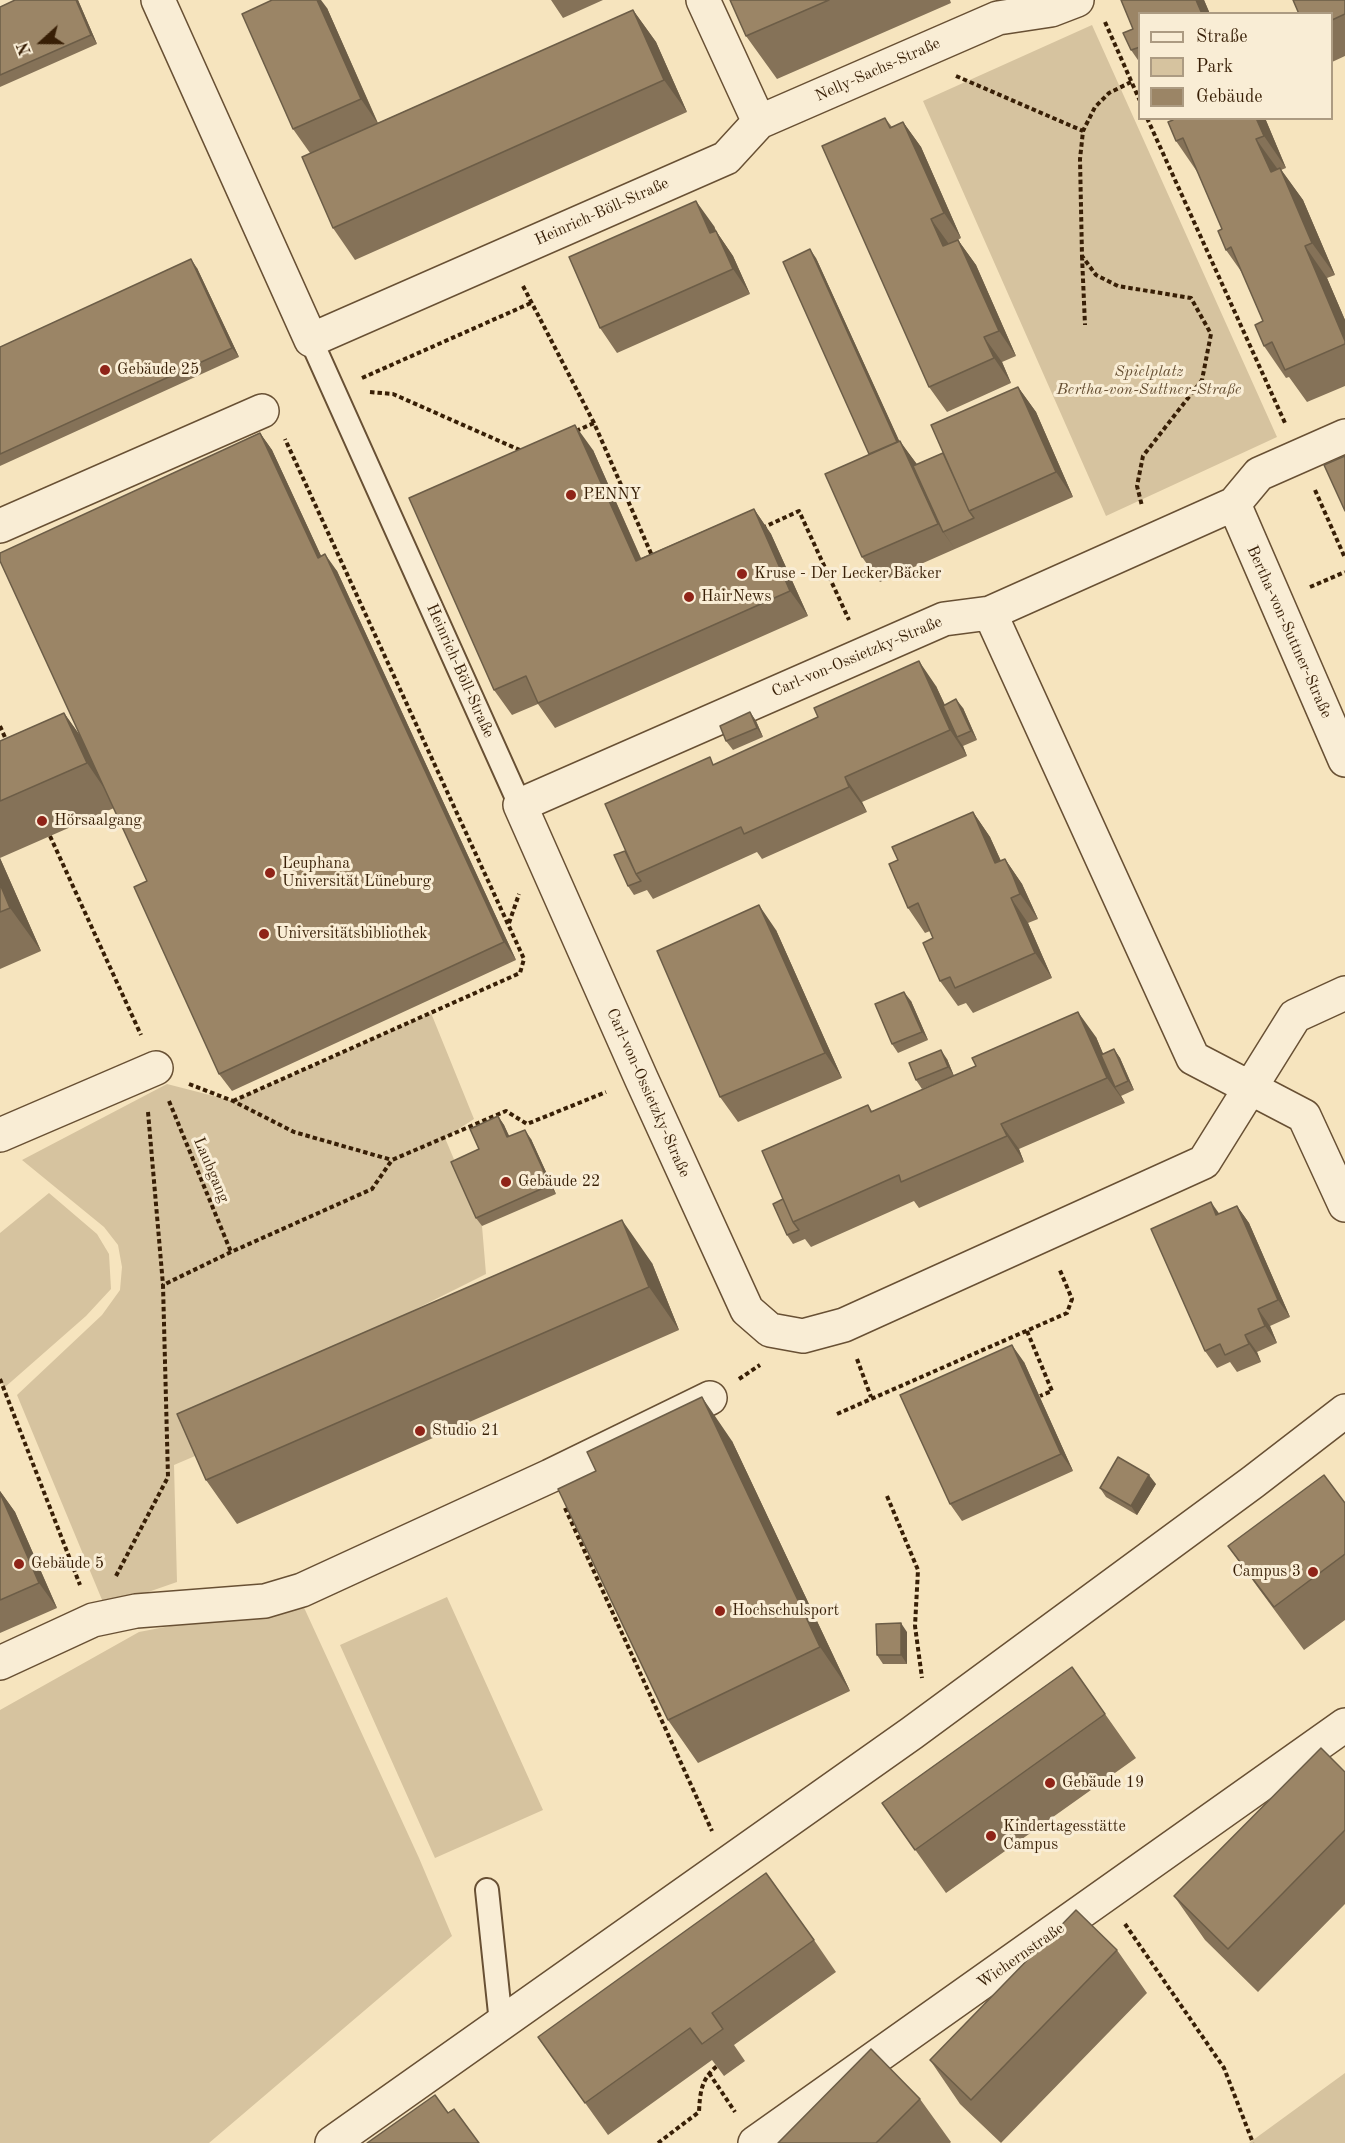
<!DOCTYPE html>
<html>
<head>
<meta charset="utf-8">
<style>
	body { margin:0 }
	#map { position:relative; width:1345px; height:2143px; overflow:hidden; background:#f6e4be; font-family:"Old Standard TT",serif }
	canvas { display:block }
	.legend { position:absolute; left:1138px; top:12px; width:195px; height:108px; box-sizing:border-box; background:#f9edd5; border:2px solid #ac9b82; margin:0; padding:8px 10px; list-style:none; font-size:18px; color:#381f06 }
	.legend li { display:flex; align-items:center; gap:12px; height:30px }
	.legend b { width:30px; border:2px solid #ac9b82 }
	.north { position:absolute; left:12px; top:12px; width:60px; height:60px; -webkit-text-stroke:4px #f9edd5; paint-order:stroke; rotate:249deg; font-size:16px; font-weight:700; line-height:24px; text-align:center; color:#381f06 }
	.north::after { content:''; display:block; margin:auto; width:21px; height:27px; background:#381f06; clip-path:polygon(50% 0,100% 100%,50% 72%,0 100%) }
</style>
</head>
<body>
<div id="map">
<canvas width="1345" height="2143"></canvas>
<ul class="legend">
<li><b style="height:8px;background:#f9edd5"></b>Straße</li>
<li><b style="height:16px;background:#d6c39f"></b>Park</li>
<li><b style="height:16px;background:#9b8566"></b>Gebäude</li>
</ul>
<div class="north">N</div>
</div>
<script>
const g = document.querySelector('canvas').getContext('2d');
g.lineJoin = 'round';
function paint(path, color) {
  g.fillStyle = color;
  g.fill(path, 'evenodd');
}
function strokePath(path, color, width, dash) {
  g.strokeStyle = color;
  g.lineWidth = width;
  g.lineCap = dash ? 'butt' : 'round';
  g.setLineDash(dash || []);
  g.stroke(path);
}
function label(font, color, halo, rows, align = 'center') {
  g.font = font + ' "Old Standard TT",serif';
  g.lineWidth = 6;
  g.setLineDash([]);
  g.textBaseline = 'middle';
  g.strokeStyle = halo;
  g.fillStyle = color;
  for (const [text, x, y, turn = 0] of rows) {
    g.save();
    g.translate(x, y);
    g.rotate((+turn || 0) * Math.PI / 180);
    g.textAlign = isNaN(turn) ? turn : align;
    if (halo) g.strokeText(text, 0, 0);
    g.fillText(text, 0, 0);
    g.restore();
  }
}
paint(new Path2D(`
	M1092,25L1277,437L1106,516L923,101Z
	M431,1013L474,1119L445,1138L482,1226L486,1274L378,1328L394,1371L174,1465L177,1582L105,1607L17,1395L102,1315L120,1290L122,1267L118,1245L104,1227L22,1160L167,1084L233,1101Z
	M49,1193L97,1234L109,1254L111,1289L86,1316L4,1388L0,1379V1233Z
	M447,1597L543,1810L435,1858L340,1645Z
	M301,1601L419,1858L452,1936L209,2143H0V1710L139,1632Z
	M1345,2073V2143H1249Z`), '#d6c39f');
const lane = new Path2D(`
	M311,340L520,805
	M487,1890L501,2023`);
const street = new Path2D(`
	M158,0L311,340L726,158L759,122L998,18L1051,10L1077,0
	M703,0L759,122
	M1345,436L1259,474L1234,504L990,613L944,619L520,805L641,1078L747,1310L770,1330L803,1336L844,1325L1204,1162L1295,1016L1345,993
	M1234,504L1345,760
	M0,526L262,411
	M990,613L1193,1058L1304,1116L1345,1205
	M0,1135L156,1068
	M0,1663L93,1620L136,1611L265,1601L302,1590L550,1476L710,1398
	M332,2143L912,1733L1253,1482L1345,1411
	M755,2143L1345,1725`);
strokePath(lane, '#685034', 26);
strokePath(street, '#685034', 36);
strokePath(new Path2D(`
	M1105,22L1140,101
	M956,76L1083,131
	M1131,82L1109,93L1095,107L1083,131L1080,159L1082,256L1096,275L1118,286L1191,298L1211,334L1202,380L1143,456L1137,486L1142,506
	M1147,118L1285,423
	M1082,256L1085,325
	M523,286L594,423L653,558
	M362,378L531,303
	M370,392L393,394L522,451
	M576,431L594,423
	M1315,490L1345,558
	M762,528L799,511L849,620
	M1310,587L1345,572
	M0,726L7,742
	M50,836L141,1035
	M509,923L519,894
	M189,1084L233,1101L294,1132L392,1160
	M169,1101L231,1252
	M233,1101L520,973L524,959L285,439
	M148,1112L163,1285
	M1027,1331L1052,1391L1040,1396
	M857,1359L871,1397
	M0,1379L80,1585
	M739,1379L760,1365
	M837,1414L1067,1313L1072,1299L1059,1268
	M887,1496L918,1570L915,1626L922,1678
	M565,1508L712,1831
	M116,1576L168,1477L163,1285L231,1252L372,1189L392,1160L506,1111L527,1124L606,1092
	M1125,1924L1224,2068L1253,2143
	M709,2073L735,2112
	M658,2143L699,2112C700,2093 701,2079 717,2066`), '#381f06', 4, [4.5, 3]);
strokePath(lane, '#f9edd5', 22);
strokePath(street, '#f9edd5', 33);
paint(new Path2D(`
	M15,0H78L97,44L0,87V7Z
	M551,0H603L563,18Z
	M730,0H950L951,3L777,79L746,36Z
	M1121,0H1196L1199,7L1196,0H1204L1210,14H1140V63L1131,50L1123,33L1133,29Z
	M1345,0V56L1332,62V14Z
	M327,8L378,123L633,10L656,42L687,112L355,260L333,228L310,153L293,129Z
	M885,118L892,127L903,122L921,147L961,238L958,240L976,265L1016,356L1002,362L1011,383L947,412L929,387Z
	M1172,118H1265L1286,168L1281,170L1303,200L1335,275L1327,278L1345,320V386L1307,402L1289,377L1286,378L1264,346L1263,321L1243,274L1226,250L1222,229L1198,173L1176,141Z
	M714,226L716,231L733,256L750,294L617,353L600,328Z
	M816,258L899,441L917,464L943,453L1018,387L1036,412L1073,497L880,582L862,557L869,454Z
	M197,268L239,357L0,466V347Z
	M260,433L272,450L321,556L337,571L516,960L232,1091L219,1074L147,881L114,808L0,858V741L64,713L82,738Z
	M593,450L641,558L754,509L771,534L808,616L555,728L538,704L512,715L494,690Z
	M936,686L945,705L963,708L977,740L963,746L967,756L862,802L867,812L762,859L757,852L653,899L647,890L634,895L628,886L625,851L715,764Z
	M750,712L756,721L763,737L733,750L726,741Z
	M973,812L990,837L1001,861L1005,859L1022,884L1038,919L1028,923L1052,978L973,1013L966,1003L958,1006L940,981L933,938L930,931L925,933L908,908L898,860Z
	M0,858L41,951L0,969Z
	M776,930L842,1078L738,1122L720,1097Z
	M911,1001L928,1040L898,1053L892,1044Z
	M1096,1037L1103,1054L1114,1049L1120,1058L1134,1090L1121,1096L1125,1103L1019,1149L1024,1162L919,1208L914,1201L811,1247L805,1239L793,1244L787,1235L783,1199L868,1105L872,1111Z
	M947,1059L954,1076L922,1089L916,1080Z
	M498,1116L504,1125L509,1137L531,1139L556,1194L482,1226L476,1218L479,1149Z
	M1237,1206L1249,1223L1290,1317L1270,1326L1277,1343L1257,1352L1261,1362L1237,1372L1230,1362L1217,1368L1205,1351L1219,1214Z
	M652,1263L679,1330L237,1524L206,1480Z
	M1024,1362L1073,1471L962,1521L950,1504Z
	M732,1441L850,1691L698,1763L668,1720Z
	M1156,1484L1137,1515L1106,1497L1100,1488Z
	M0,1491L15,1512L57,1608L0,1633Z
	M1345,1503V1620L1304,1650L1259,1589L1228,1546Z
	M907,1632V1664H883L877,1655Z
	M1072,1667L1136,1758L946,1893L882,1803Z
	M1345,1772V1904L1258,1992L1205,1940L1174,1896Z
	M814,1940L836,1972L734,2045L745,2061L724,2076L712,2060L608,2135L538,2037Z
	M1117,1950L1147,1993L1001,2143L960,2104L930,2060Z
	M920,2099L951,2142L950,2143H778Z`), '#857258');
paint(new Path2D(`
	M76,0H78L97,44L91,35Z
	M317,0H321L327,8L378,124L361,99Z
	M1196,0H1204L1210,14H1202Z
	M633,10L656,42L687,112L664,80Z
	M1256,118H1265L1286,168L1264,136Z
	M903,122L921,147L961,238L944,213Z
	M1256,139L1279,171L1271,172Z
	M1280,168L1303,200L1335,275L1312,243Z
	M696,201L714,226L727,258L710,233Z
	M931,219L949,244L943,246Z
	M716,231L733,256L750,294L733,269Z
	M958,240L976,265L1016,356L999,331Z
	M1305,246L1327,278L1345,320V341Z
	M810,249L816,258L908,460L901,452Z
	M191,259L197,268L239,357L232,348Z
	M984,337L1002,362L1011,383L994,358Z
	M1018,387L1036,412L1073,497L1056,472Z
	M575,425L593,450L653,586L636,561Z
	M260,433L272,450L330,575L318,558Z
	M900,441L918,466L943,532L955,549L938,524Z
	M754,509L771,534L808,616L790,591Z
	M325,554L337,571L516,960L504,942Z
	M919,661L936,686L959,736L957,737L963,746L967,756L950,730Z
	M956,699L963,708L977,740L971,731Z
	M750,712L756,721L763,737L757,728Z
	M64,713L95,757L117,807L87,763Z
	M845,777L862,802L867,812L849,787Z
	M973,812L990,837L1013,888L995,863Z
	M0,858L41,951L10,908L0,884Z
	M1005,859L1022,884L1038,919L1020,894Z
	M1011,898L1028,923L1052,978L1035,953Z
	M759,905L776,930L842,1078L825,1053Z
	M904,992L911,1001L928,1040L922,1032Z
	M1078,1012L1096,1037L1117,1086L1115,1087L1121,1096L1125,1103L1107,1078Z
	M1114,1049L1120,1058L1134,1090L1128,1081Z
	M941,1050L947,1059L954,1076L948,1067Z
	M498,1116L504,1125L514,1146L507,1137Z
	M1001,1124L1019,1149L1024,1162L1007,1136Z
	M525,1130L531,1139L556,1194L550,1185Z
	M1211,1202L1223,1219L1216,1215Z
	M1237,1206L1249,1223L1290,1317L1278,1300Z
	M622,1220L652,1263L679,1330L649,1287Z
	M1258,1309L1270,1326L1277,1343L1265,1326Z
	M1245,1335L1257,1352L1261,1362L1249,1344Z
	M1012,1345L1024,1362L1073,1471L1061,1454Z
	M702,1397L732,1441L850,1691L820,1647Z
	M1149,1475L1156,1484L1137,1515L1131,1506Z
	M0,1491L15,1512L57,1608L39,1583L0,1493Z
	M901,1623L907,1632V1664L901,1655Z`), '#6c5d47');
const building = new Path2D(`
	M15,0H76L91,35L0,75V7Z
	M272,0H317L361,99L293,129L242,14Z
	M730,0H829L746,36Z
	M1121,0H1196L1202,14H1140V47L1131,50L1123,33L1133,29Z
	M1293,0H1345V14L1332,20V14H1299Z
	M633,10L664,80L333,228L302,157Z
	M885,118L890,128L903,122L944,213L931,219L943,246L958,240L999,331L984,337L994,358L929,387L822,146Z
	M1172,118H1256L1264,136L1256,139L1271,172L1280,168L1312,243L1305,246L1345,341V344L1285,370L1272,342L1264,346L1255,325L1263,321L1231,247L1226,250L1218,231L1222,229L1183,138L1176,141L1168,122L1173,120Z
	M696,201L710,233L716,231L733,269L600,328L569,257Z
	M810,249L897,442L869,454L783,262Z
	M191,259L232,348L0,454V347Z
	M1018,387L1056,472L969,511L931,425Z
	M575,425L636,561L754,509L790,591L538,703L526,676L494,690L409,498Z
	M260,433L318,558L325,554L504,942L219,1074L134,887L147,881L0,561V553Z
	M900,441L938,524L862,557L825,474Z
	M943,453L969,511L974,518L943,532L913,466Z
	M1345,456V511L1324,465Z
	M919,661L950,730L845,777L849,787L744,834L741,827L636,874L605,804L710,757L713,765L818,717L814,708Z
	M956,699L971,731L957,737L943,706Z
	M750,712L757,728L726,741L720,726Z
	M64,713L87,763L0,801V741Z
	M973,812L995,863L1005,859L1013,876L1020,894L1011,898L1035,953L955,988L950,977L940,981L923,943L933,938L918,903L908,908L889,864L898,860L892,847Z
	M625,851L636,874L641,881L628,886L614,855Z
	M0,884L10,908L0,912Z
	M759,905L825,1053L720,1097L657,951Z
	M904,992L922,1032L892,1044L875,1004Z
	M1078,1012L1107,1078L1001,1124L1007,1136L901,1182L899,1175L793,1222L762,1151L868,1105L871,1112L976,1066L972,1058Z
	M1114,1049L1128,1081L1115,1087L1101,1055Z
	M941,1050L948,1067L916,1080L909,1063Z
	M498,1116L507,1137L525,1130L550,1185L476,1218L451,1162L479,1149L470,1129Z
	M783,1199L793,1222L799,1230L787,1235L773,1204Z
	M1211,1202L1216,1215L1237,1206L1278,1300L1258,1309L1265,1326L1245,1335L1249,1344L1225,1355L1220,1344L1205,1351L1151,1229Z
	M622,1220L649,1287L206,1480L177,1414Z
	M1012,1345L1061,1454L950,1504L900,1395Z
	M702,1397L820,1647L668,1720L558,1489L596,1471L587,1452Z
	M1118,1457L1149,1475L1131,1506L1100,1488Z
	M1324,1475L1345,1503V1554L1274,1607L1228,1546Z
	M0,1493L39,1583L0,1600Z
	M901,1623V1655H877L876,1624Z
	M1072,1667L1105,1714L915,1850L882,1803Z
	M1321,1748L1345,1772V1830L1228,1949L1174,1896Z
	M766,1873L814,1940L712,2013L723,2029L702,2044L690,2028L585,2103L538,2037Z
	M1076,1910L1117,1950L971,2100L930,2060Z
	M871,2049L920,2099L876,2143H778Z
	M435,2095L448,2113L454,2109L479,2143H367Z`);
paint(building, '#9b8566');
strokePath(building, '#6c5d47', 1.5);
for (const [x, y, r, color] of [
	[105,370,6,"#8f2418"],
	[571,495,6,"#8f2418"],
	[742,574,6,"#8f2418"],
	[689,597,6,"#8f2418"],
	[42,821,6,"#8f2418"],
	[270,873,6,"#8f2418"],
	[264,934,6,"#8f2418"],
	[506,1182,6,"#8f2418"],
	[420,1431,6,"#8f2418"],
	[19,1564,6,"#8f2418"],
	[1313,1572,6,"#8f2418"],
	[720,1611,6,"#8f2418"],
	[1050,1783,6,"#8f2418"],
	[991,1836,6,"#8f2418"]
]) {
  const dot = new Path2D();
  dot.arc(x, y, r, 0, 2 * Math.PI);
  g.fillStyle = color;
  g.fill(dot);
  strokePath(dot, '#f9edd5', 2);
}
label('16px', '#381f06', '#f9edd5', [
	["Nelly-Sachs-Straße",878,70,-24],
	["Heinrich-Böll-Straße",602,212,-24],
	["Bertha-von-Suttner-Straße",1289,632,66],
	["Carl-von-Ossietzky-Straße",857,657,-23],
	["Heinrich-Böll-Straße",460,671,66],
	["Carl-von-Ossietzky-Straße",648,1093,66],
	["Laubgang",211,1170,67],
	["Wichernstraße",1021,1956,-35]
]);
label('16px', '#381f06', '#f9edd5', [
	["Gebäude 25",117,370],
	["PENNY",583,495],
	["Kruse - Der Lecker Bäcker",754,574],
	["HairNews",701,597],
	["Hörsaalgang",54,821],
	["Leuphana",282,864],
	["Universität Lüneburg",282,882],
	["Universitätsbibliothek",276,934],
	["Gebäude 22",518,1182],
	["Studio 21",432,1431],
	["Gebäude 5",31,1564],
	["Campus 3",1301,1572,"right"],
	["Hochschulsport",732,1611],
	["Gebäude 19",1062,1783],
	["Kindertagesstätte",1003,1827],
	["Campus",1003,1845]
], 'left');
label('italic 16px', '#675034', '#f9edd5', [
	["Spielplatz",1149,372],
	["Bertha-von-Suttner-Straße",1149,390]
]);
</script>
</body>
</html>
